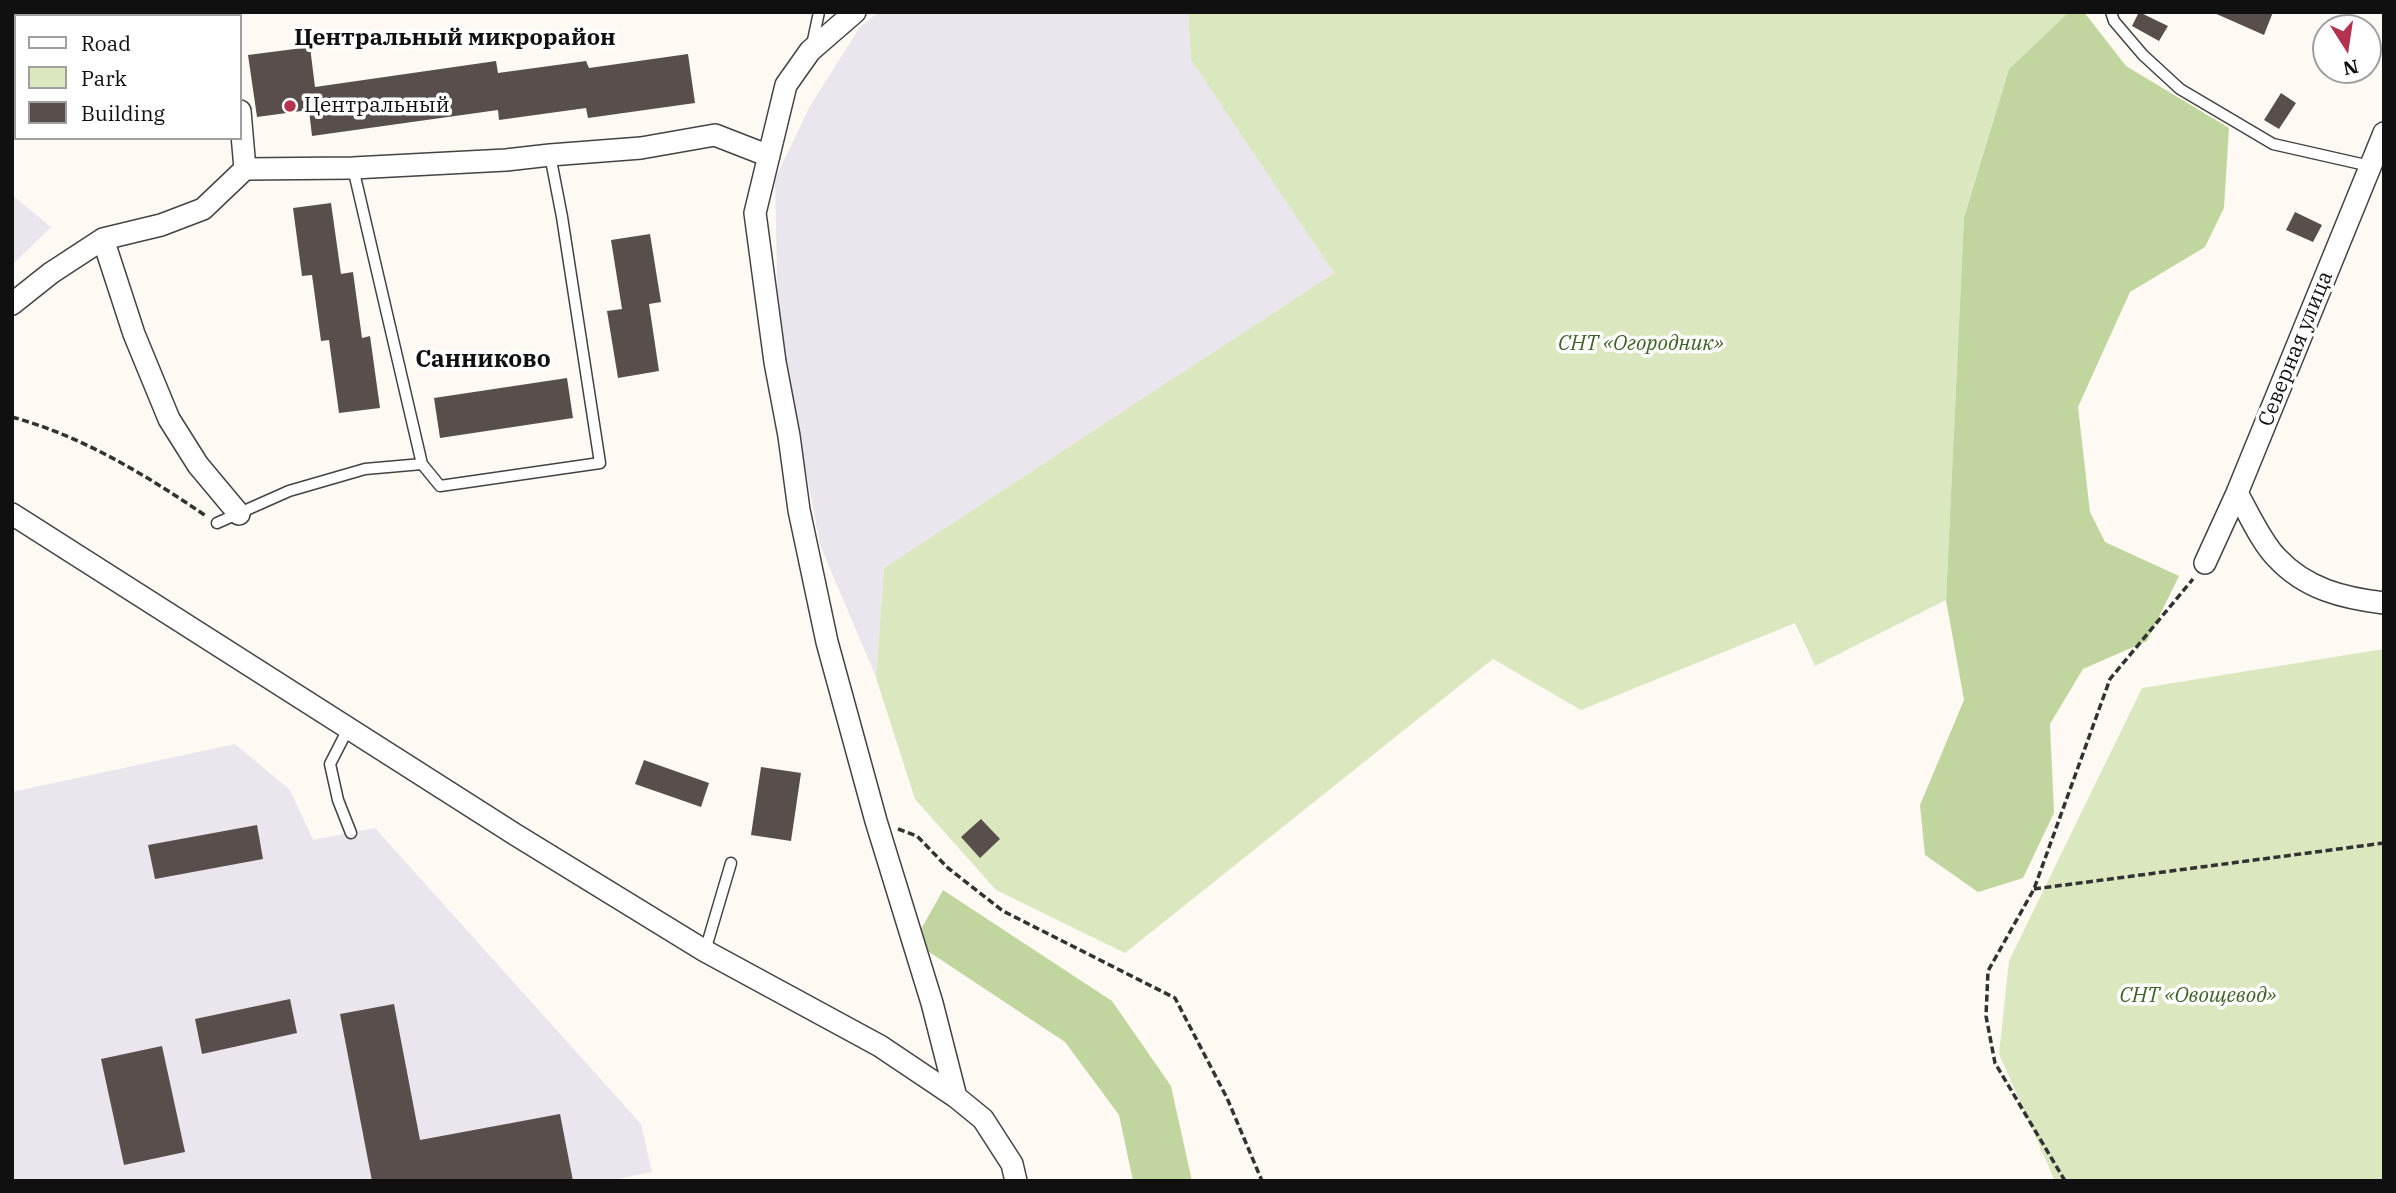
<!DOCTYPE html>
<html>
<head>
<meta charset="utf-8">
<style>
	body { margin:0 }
	#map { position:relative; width:2396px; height:1193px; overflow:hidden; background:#fefaf3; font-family:"IBM Plex Serif",serif }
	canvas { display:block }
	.frame { position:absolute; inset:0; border:14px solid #101010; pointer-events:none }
	.legend { position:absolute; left:14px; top:14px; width:228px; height:126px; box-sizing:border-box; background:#fff; border:2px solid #9f9f9f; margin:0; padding:9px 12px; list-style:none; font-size:21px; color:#101010 }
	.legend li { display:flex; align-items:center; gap:14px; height:35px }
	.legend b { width:35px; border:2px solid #9f9f9f }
	.north { position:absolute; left:2312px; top:14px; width:70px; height:70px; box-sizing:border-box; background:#fff; border:2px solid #9f9f9f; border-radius:50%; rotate:168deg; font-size:19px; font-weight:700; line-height:28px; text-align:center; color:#101010 }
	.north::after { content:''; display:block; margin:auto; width:24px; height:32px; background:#b5324e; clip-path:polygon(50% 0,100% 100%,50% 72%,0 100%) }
</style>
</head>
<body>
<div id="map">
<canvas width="2396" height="1193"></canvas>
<div class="frame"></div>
<ul class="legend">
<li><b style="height:9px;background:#fff"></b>Road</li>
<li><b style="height:19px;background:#dae7bf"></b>Park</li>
<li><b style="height:19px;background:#584f4d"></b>Building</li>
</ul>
<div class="north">N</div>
</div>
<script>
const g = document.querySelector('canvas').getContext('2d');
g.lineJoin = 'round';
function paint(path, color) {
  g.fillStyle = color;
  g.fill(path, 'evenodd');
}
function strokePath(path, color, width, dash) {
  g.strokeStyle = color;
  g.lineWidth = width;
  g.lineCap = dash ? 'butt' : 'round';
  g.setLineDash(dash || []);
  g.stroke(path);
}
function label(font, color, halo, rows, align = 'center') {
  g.font = font + ' "IBM Plex Serif",serif';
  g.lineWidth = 7;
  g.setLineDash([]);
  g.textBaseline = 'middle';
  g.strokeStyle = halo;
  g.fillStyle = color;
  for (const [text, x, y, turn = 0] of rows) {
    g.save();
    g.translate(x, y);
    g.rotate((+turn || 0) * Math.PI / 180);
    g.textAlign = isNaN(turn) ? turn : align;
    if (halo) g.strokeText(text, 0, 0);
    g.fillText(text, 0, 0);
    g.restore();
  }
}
paint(new Path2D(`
	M879,12H1188L1191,60L1334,273L884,568L876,677L820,545L778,322L775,179L810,106L860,27Z
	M12,195L51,227L12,265Z
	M235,744L290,790L313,840L375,828L641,1124L652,1172L608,1181H12V792Z`), '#ebe5ed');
paint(new Path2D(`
	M12,12H209L208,16H16V24L12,22Z
	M1188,12H2069L2009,69L1964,216L1946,600L1815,666L1795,623L1581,710L1493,659L1125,953L996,890L915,799L876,678L884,568L1334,273L1191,60Z
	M2384,649V1181H2055L1999,1054L2009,961L2142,688Z`), '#dae7bf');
paint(new Path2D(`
	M2069,12H2084L2126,66L2229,128L2224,208L2205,247L2130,292L2078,407L2090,512L2105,542L2179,576L2147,641L2083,669L2050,724L2054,813L2023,878L1978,892L1925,855L1920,805L1964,700L1946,600L1964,217L2009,69Z
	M943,890L1112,1001L1171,1086L1192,1181H1133L1119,1115L1065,1042L914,942Z`), '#c1d69f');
paint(new Path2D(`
	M2139,12L2168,26L2159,41L2132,26Z
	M2212,12H2273L2264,35Z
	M310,47L315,87L496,61L498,73L586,61L589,68L688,54L695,103L588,118L586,108L499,120L498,110L312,136L309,110L257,117L248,55Z
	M2281,93L2296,103L2279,129L2264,120Z
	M331,203L341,274L353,272L362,338L370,336L380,408L339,413L329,340L321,341L312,275L302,276L293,208Z
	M2295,212L2322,225L2313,242L2286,230Z
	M650,234L661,302L649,304L659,371L618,378L607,311L622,309L611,240Z
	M567,378L573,418L440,438L434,398Z
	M644,760L709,783L701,807L635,784Z
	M761,767L801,773L791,841L751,835Z
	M981,819L1000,839L980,858L961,837Z
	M257,825L263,859L155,879L148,845Z
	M290,999L297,1033L202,1054L195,1019Z
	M394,1004L420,1140L560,1114L573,1181H372L340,1014Z
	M162,1046L185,1152L124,1165L101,1059Z`), '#584f4d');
const lane = new Path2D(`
	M2111,12L2114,21L2143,55L2180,89L2273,144L2370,166
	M812,45L819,12
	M353,168L422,464L440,486L600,463L562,217L550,155
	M217,523L289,491L365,469L422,464
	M349,727L330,764L338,800L351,833
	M705,951L731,863`);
const street = new Path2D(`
	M228,12L229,16
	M855,12L810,51L786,85L755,213L775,362L789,436L799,510L827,642L876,821L932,1003L956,1097
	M240,111L245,169
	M103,239L134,334L169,419L198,465L239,514
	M12,304L51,273L103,239L161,225L203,209L245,169L353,168L506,160L550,155L641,148L715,135L769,156
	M2237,493C2248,512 2261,542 2277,558C2306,589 2343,598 2384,603
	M12,514L516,835L705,951L880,1046L956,1097L983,1119L1012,1164L1016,1181
	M2205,563L2237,493L2384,133`);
strokePath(lane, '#434343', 13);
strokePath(street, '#434343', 24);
strokePath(new Path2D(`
	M12,417C82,436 146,475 206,516
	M898,829L917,836L948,868L1003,911L1175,998L1227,1098L1262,1181
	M2034,889L2384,843
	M2065,1181L1995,1063L1986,1016L1988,971L2034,889L2110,679L2193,579`), '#323232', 3.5, [7, 3.5]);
strokePath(lane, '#fff', 10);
strokePath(street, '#fff', 21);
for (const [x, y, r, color] of [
	[290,106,7,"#b5324e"]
]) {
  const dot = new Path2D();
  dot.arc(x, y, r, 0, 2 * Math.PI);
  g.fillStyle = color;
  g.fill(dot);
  strokePath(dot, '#fff', 2.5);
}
label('21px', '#101010', '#fff', [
	["Центральный",304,106]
], 'left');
label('italic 21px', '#3c6325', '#fff', [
	["СНТ «Огородник»",1641,344],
	["СНТ «Овощевод»",2198,996]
]);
label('21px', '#101010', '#fff', [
	["Северная улица",2296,349,-68]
]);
label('bold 23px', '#101010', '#fff', [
	["Центральный микрорайон",455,38]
]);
label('bold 24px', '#101010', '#fff', [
	["Санниково",483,360]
]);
</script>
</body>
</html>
